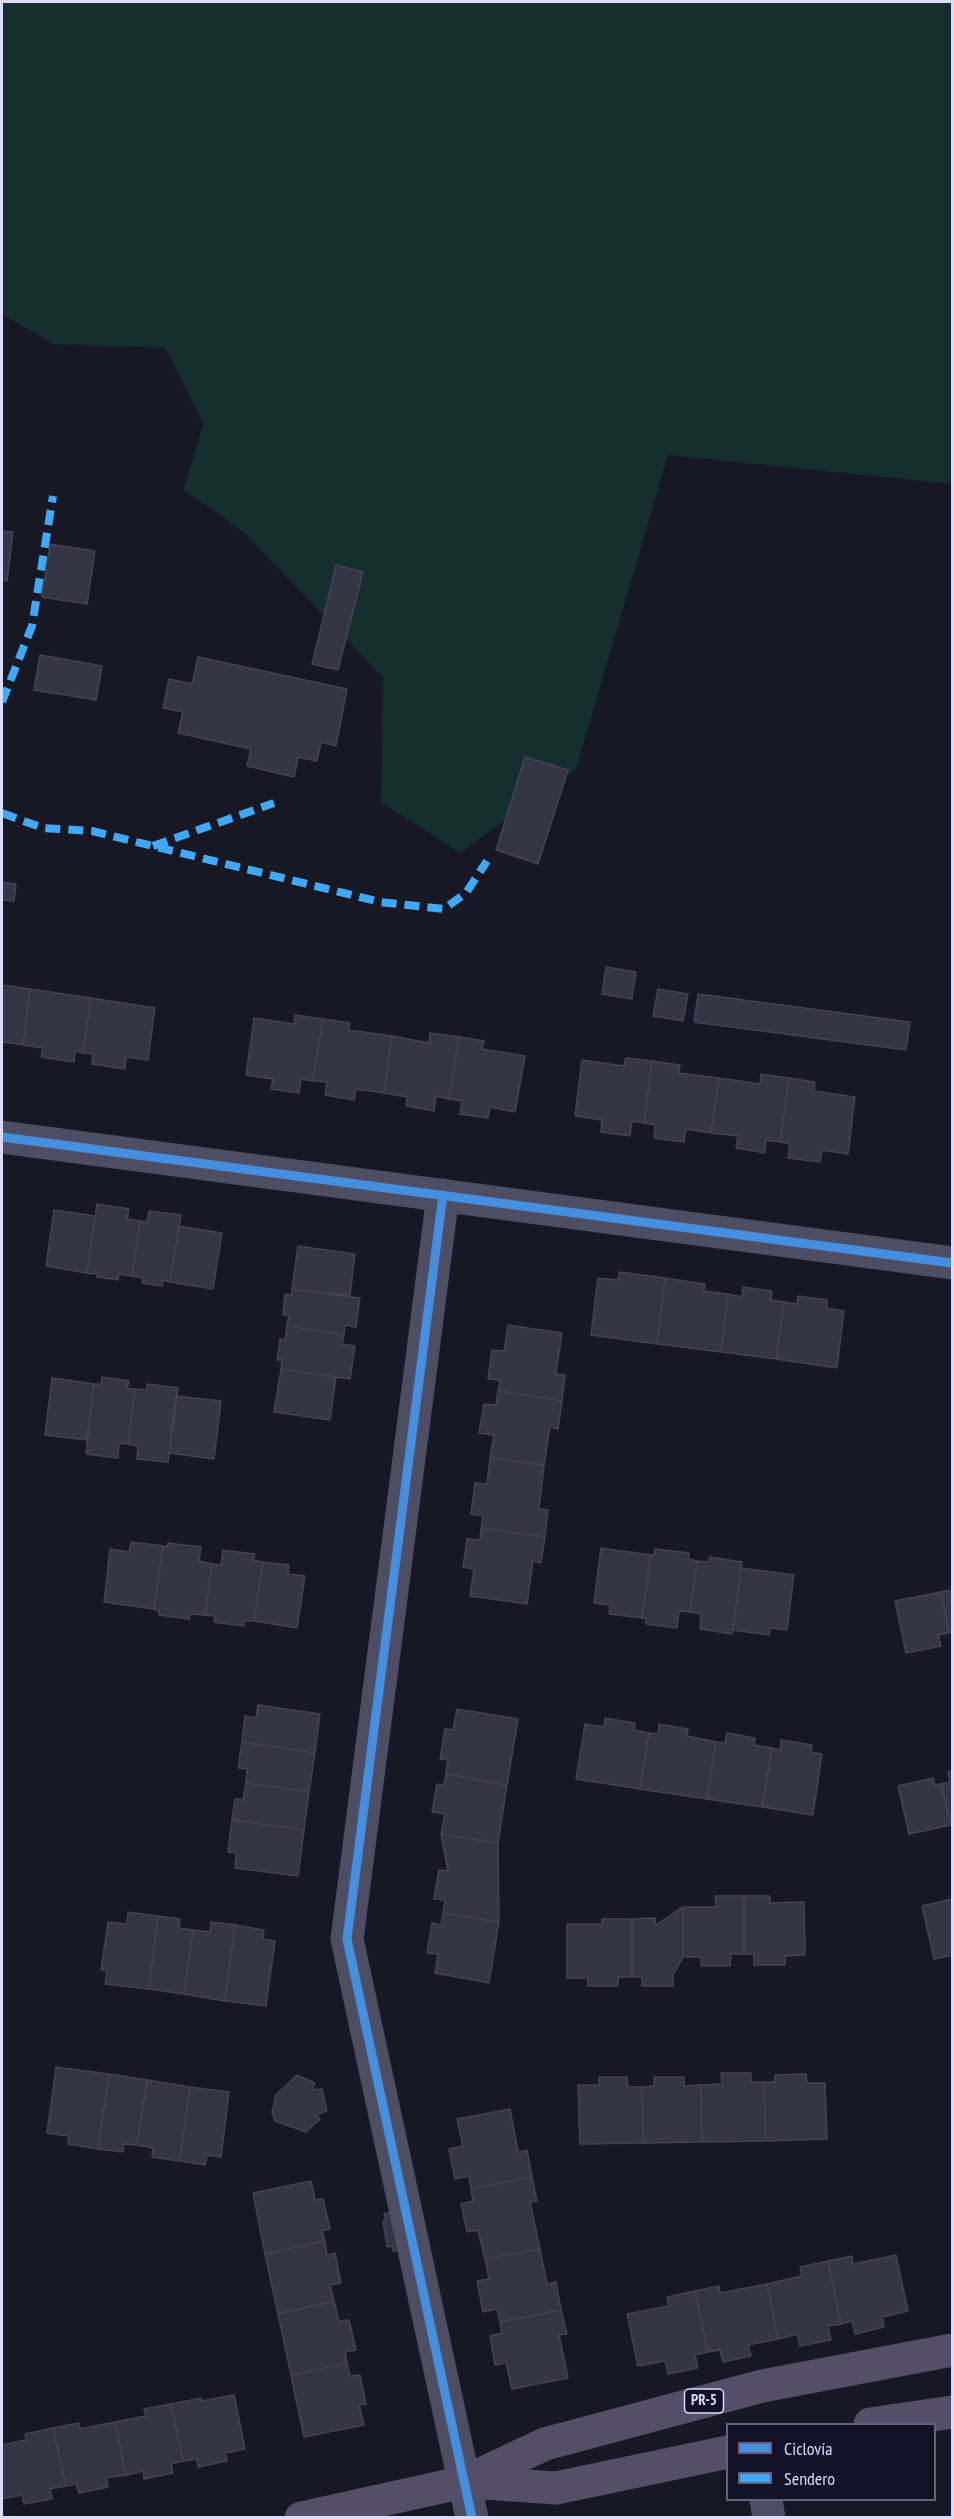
<!DOCTYPE html>
<html>
<head>
<meta charset="utf-8">
<style>
	body { margin:0 }
	#map { position:relative; width:954px; height:2519px; overflow:hidden; background:#181724; font-family:"PT Sans Narrow",sans-serif }
	canvas { display:block }
	.frame { position:absolute; inset:0; border:3px solid #dcdbfe; pointer-events:none }
	.legend { position:absolute; left:726px; top:2423px; width:210px; height:78px; box-sizing:border-box; background:#141229; border:2px solid #64627e; margin:0; padding:8px 10px; list-style:none; font-size:18px; color:#dcdbfe }
	.legend li { display:flex; align-items:center; gap:12px; height:30px }
	.legend b { width:30px; border:2px solid #64627e }
</style>
</head>
<body>
<div id="map">
<canvas width="954" height="2519"></canvas>
<div class="frame"></div>
<ul class="legend">
<li><b style="height:8px;background:#468fdf"></b>Ciclovía</li>
<li><b style="height:8px;background:#3fa9f5"></b>Sendero</li>
</ul>
</div>
<script>
const g = document.querySelector('canvas').getContext('2d');
g.lineJoin = 'round';
function paint(path, color) {
  g.fillStyle = color;
  g.fill(path, 'evenodd');
}
function strokePath(path, color, width, dash) {
  g.strokeStyle = color;
  g.lineWidth = width;
  g.lineCap = dash ? 'butt' : 'round';
  g.setLineDash(dash || []);
  g.stroke(path);
}
function label(font, color, halo, rows, align = 'center') {
  g.font = font + ' "PT Sans Narrow",sans-serif';
  g.lineWidth = 5;
  g.setLineDash([]);
  g.textBaseline = 'middle';
  g.strokeStyle = halo;
  g.fillStyle = color;
  for (const [text, x, y, turn = 0] of rows) {
    g.save();
    g.translate(x, y);
    g.rotate((+turn || 0) * Math.PI / 180);
    g.textAlign = isNaN(turn) ? turn : align;
    if (halo) g.strokeText(text, 0, 0);
    g.fillText(text, 0, 0);
    g.restore();
  }
}
paint(new Path2D(`
	M2,2H952V484L668,455L576,769L460,853L381,802L383,678L244,532L184,490L203,424L165,348L53,344L2,314Z`), '#152f2e');
const building = new Path2D(`
	M2,531L13,532L7,581L2,580Z
	M50,544L95,551L87,604L42,597Z
	M336,565L363,572L338,670L312,664Z
	M40,655L102,666L96,700L34,690Z
	M198,657L347,689L336,746L321,742L317,761L298,757L294,777L247,766L251,749L178,733L183,712L163,708L169,679L192,684Z
	M525,757L568,770L538,864L496,850Z
	M2,882L16,884L14,901L2,900Z
	M606,967L636,972L632,999L602,994Z
	M2,985L30,989L23,1045L3,1042L2,1049Z
	M30,989L91,998L83,1053L75,1051L74,1062L41,1057L43,1048L23,1045Z
	M658,989L688,994L683,1021L653,1016Z
	M698,994L910,1022L906,1050L694,1022Z
	M91,998L155,1008L148,1060L126,1057L125,1069L92,1064L93,1054L83,1053Z
	M295,1015L323,1019L313,1081L301,1079L299,1093L271,1089L273,1079L246,1075L254,1018L294,1024Z
	M323,1019L350,1023L348,1030L392,1036L384,1093L356,1089L354,1100L325,1095L327,1082L313,1081Z
	M430,1033L459,1037L449,1099L436,1096L434,1111L406,1106L407,1097L384,1093L392,1036L429,1043Z
	M459,1037L484,1041L482,1049L525,1056L515,1112L490,1107L488,1118L460,1114L462,1101L449,1099Z
	M626,1058L652,1061L644,1123L632,1121L630,1136L601,1132L602,1120L575,1116L582,1060L624,1066Z
	M652,1061L680,1065L679,1073L719,1078L711,1133L686,1129L684,1142L654,1138L655,1125L644,1123Z
	M761,1074L789,1078L780,1142L766,1140L765,1153L736,1148L738,1136L711,1133L719,1078L760,1084Z
	M789,1078L815,1082L814,1091L855,1097L848,1154L822,1150L820,1162L788,1158L790,1144L780,1142Z
	M97,1204L129,1209L127,1219L140,1221L132,1276L119,1274L118,1280L97,1277V1274L87,1273Z
	M54,1210L95,1216L87,1273L46,1266Z
	M149,1211L181,1215L170,1282L163,1280L162,1286L142,1283L143,1278L132,1276L140,1221L147,1222Z
	M179,1226L222,1233L213,1289L170,1282Z
	M298,1246L355,1254L350,1296L292,1289Z
	M619,1272L665,1278L657,1344L591,1335L598,1278L618,1280Z
	M665,1278L705,1284L704,1291L728,1294L721,1352L657,1344Z
	M743,1287L772,1291L771,1300L784,1302L776,1359L721,1352L728,1294L742,1297Z
	M292,1289L360,1298L356,1327L345,1325L344,1335L287,1326L289,1316L283,1315L285,1294L292,1295Z
	M798,1296L827,1300V1308L844,1311L837,1368L776,1359L784,1302L797,1304Z
	M508,1325L562,1333L556,1374L565,1375L562,1401L498,1391L500,1380L488,1379L492,1350L504,1351Z
	M287,1326L344,1335L342,1344L355,1346L350,1379L281,1369L282,1360H277L280,1339L285,1340Z
	M281,1369L336,1377L330,1420L274,1412Z
	M102,1377L129,1381L127,1388L135,1389L128,1444L119,1443L118,1458L86,1454L94,1384H101Z
	M52,1378L94,1384L87,1440L45,1435Z
	M147,1384L178,1388L168,1462L137,1459L138,1446L128,1444L135,1389L147,1390Z
	M498,1391L562,1401L558,1429L550,1427L544,1465L490,1458L494,1435L479,1433L484,1404L496,1405Z
	M176,1396L221,1401L214,1459L169,1453Z
	M490,1458L544,1465L539,1509L548,1510L545,1537L481,1528L483,1516L471,1514L475,1483L487,1484Z
	M481,1528L545,1537L541,1563L533,1561L527,1604L470,1596L474,1569L463,1567L467,1539L480,1540Z
	M131,1542L163,1546L154,1609L104,1602L110,1549L129,1552Z
	M168,1543L201,1547L199,1561L212,1564L205,1615L190,1614L189,1619L159,1615V1611L154,1609L163,1546L167,1547Z
	M601,1548L651,1555L642,1618L609,1614L610,1605L594,1603Z
	M655,1549L689,1553L688,1559L697,1561L690,1612L679,1611L677,1628L646,1624V1619L642,1618L651,1555H654Z
	M223,1550L255,1554L253,1560L263,1562L254,1621H244V1626L214,1622L215,1616L205,1615L212,1564L221,1565Z
	M710,1557L742,1562L732,1634L700,1629L701,1614L690,1612L697,1561L709,1562Z
	M263,1562L289,1565L288,1574L305,1576L297,1628L254,1621Z
	M741,1568L794,1575L787,1630L770,1628L769,1635L733,1630Z
	M952,1590V1632L949,1633L941,1592Z
	M941,1592L949,1633L938,1635L941,1646L906,1653L895,1601Z
	M258,1705L320,1714L315,1753L242,1742L245,1716L256,1718Z
	M457,1709L518,1719L507,1785L446,1774L448,1760L440,1759L445,1729L453,1730Z
	M605,1718L635,1723L634,1730L649,1733L640,1789L576,1779L585,1724L604,1727Z
	M659,1724L688,1729L687,1736L716,1742L707,1799L640,1789L649,1733L658,1734Z
	M727,1733L755,1738L754,1745L772,1748L762,1807L707,1799L716,1742L725,1743Z
	M781,1740L812,1745L811,1752L822,1754L813,1815L762,1807L772,1748L780,1750Z
	M242,1742L315,1753L309,1792L246,1783L247,1769L238,1768Z
	M952,1771V1825H951L941,1784L950,1782L948,1772Z
	M446,1774L507,1785L498,1843L441,1834L445,1814L432,1812L437,1784L444,1785Z
	M933,1778L935,1785L941,1784L951,1825L909,1834L898,1786Z
	M246,1783L309,1792L304,1830L232,1820L235,1799L243,1800Z
	M232,1820L304,1830L298,1876L235,1868L236,1853L228,1852Z
	M441,1834L498,1843L499,1922L443,1913L445,1900L434,1899L439,1870L448,1871Z
	M715,1896H744V1954H731L730,1966H701V1957H683V1907H716Z
	M744,1896H770V1903L804,1902L805,1955L785,1956V1965H754V1954H744Z
	M952,1899V1955L934,1959L922,1906Z
	M683,1907V1957L673,1975V1986H642V1977H632V1919L655,1918L656,1925Z
	M128,1912L158,1916L149,1989L105,1984L107,1971L101,1970L108,1922L127,1924Z
	M443,1913L499,1922L489,1983L435,1973L438,1954L427,1953L432,1923L441,1925Z
	M158,1916L180,1919L179,1928L193,1930L184,1994L149,1989Z
	M602,1919H632V1977H618V1986H588V1978H567V1924H602Z
	M211,1922L235,1925L225,2001L184,1994L193,1930L210,1932Z
	M235,1925L264,1930L263,1939L275,1941L266,2006L225,2001Z
	M56,2067L109,2074L98,2149L68,2144L69,2136L47,2133Z
	M721,2073H751V2082H764L766,2141L702,2142L701,2085L722,2084Z
	M109,2074L147,2080L137,2145L124,2144L123,2152L98,2149Z
	M806,2074L807,2083H825L827,2139L766,2141L764,2082H775V2075Z
	M297,2075L315,2083L313,2088L315,2090L322,2089L327,2111L316,2115L320,2119L306,2132L275,2121L272,2112L276,2095Z
	M599,2077H627L628,2087H642L643,2143L580,2144L578,2085H599Z
	M654,2077H684V2086L701,2085L702,2142L643,2143L642,2087L654,2086Z
	M147,2080L190,2087L180,2161L152,2157L153,2148L137,2145Z
	M190,2087L229,2092L221,2157L207,2155L205,2165L180,2161Z
	M510,2109L518,2152L527,2150L532,2177L471,2189L469,2176L455,2179L449,2149L463,2146L457,2119Z
	M532,2177L537,2201L530,2202L540,2249L485,2259L478,2230L467,2232L461,2204L473,2201L471,2189Z
	M311,2181L315,2200L323,2199L330,2229L322,2231L325,2241L265,2254L253,2193Z
	M397,2211L404,2250L393,2251V2246L387,2247L383,2221H386L384,2214Z
	M325,2241L327,2255L335,2253L341,2283L330,2285L334,2301L278,2314L265,2254Z
	M540,2249L547,2284L556,2282L561,2310L500,2322L497,2309L483,2312L477,2281L489,2279L485,2259Z
	M896,2255L908,2311L882,2317L884,2327L855,2334L852,2321L841,2324L828,2261L852,2256L853,2264Z
	M828,2261L841,2324L828,2326L831,2340L800,2346L797,2334L778,2339L767,2284L802,2276L800,2267Z
	M767,2284L778,2339L748,2345L751,2356L723,2362L720,2350L708,2352L695,2291L719,2286L720,2293Z
	M695,2291L708,2352L695,2355L698,2368L668,2374L665,2361L638,2366L627,2314L669,2306L667,2297Z
	M334,2301L339,2321L349,2320L356,2350L345,2352L347,2363L291,2375L278,2314Z
	M561,2310L567,2334L559,2335L568,2378L512,2389L506,2363L495,2365L490,2336L502,2333L500,2322Z
	M347,2363L350,2376L360,2375L366,2404L359,2405L364,2425L304,2437L291,2375Z
	M234,2395L245,2449L225,2453L227,2461L198,2467L197,2459L183,2461L171,2404L201,2398V2401Z
	M171,2404L183,2461L171,2464L173,2473L144,2479L143,2471L126,2475L115,2422L146,2416L144,2409Z
	M115,2422L126,2475L106,2478L108,2487L79,2493L76,2484L66,2486L53,2428L79,2423L80,2429Z
	M53,2428L66,2486L50,2489L52,2499L24,2504L22,2495L2,2499V2445L26,2440L25,2434Z`);
paint(building, '#363546');
strokePath(building, '#454257', 1.5);
strokePath(new Path2D(`
	M2,1137L952,1263
	M443,1195L347,1939L472,2518
	M766,2500L769,2518`), '#4d4d64', 33);
strokePath(new Path2D(`
	M870,2424L952,2412
	M469,2482L556,2488L728,2452
	M301,2518L464,2482L545,2444L762,2386L952,2350`), '#544e68', 33);
strokePath(new Path2D(`
	M2,702L32,626L53,496
	M2,813L43,828L92,831L380,902L444,909L466,893L487,861
	M153,846L274,803`), '#3fa9f5', 8, [15, 8]);
strokePath(new Path2D(`
	M2,1137L952,1263
	M443,1195L347,1939L472,2518`), '#468fdf', 9);
for (const [x, y, w] of [
	[704,2401,39]
]) {
  const box = new Path2D();
  box.roundRect(x - w / 2, y - 12, w, 24, 4.5);
  g.fillStyle = '#141229';
  g.fill(box);
  strokePath(box, '#dcdbfe', 1.5);
}
label('bold 15px', '#dcdbfe', null, [
	["PR-5",704,2401]
]);
</script>
</body>
</html>
